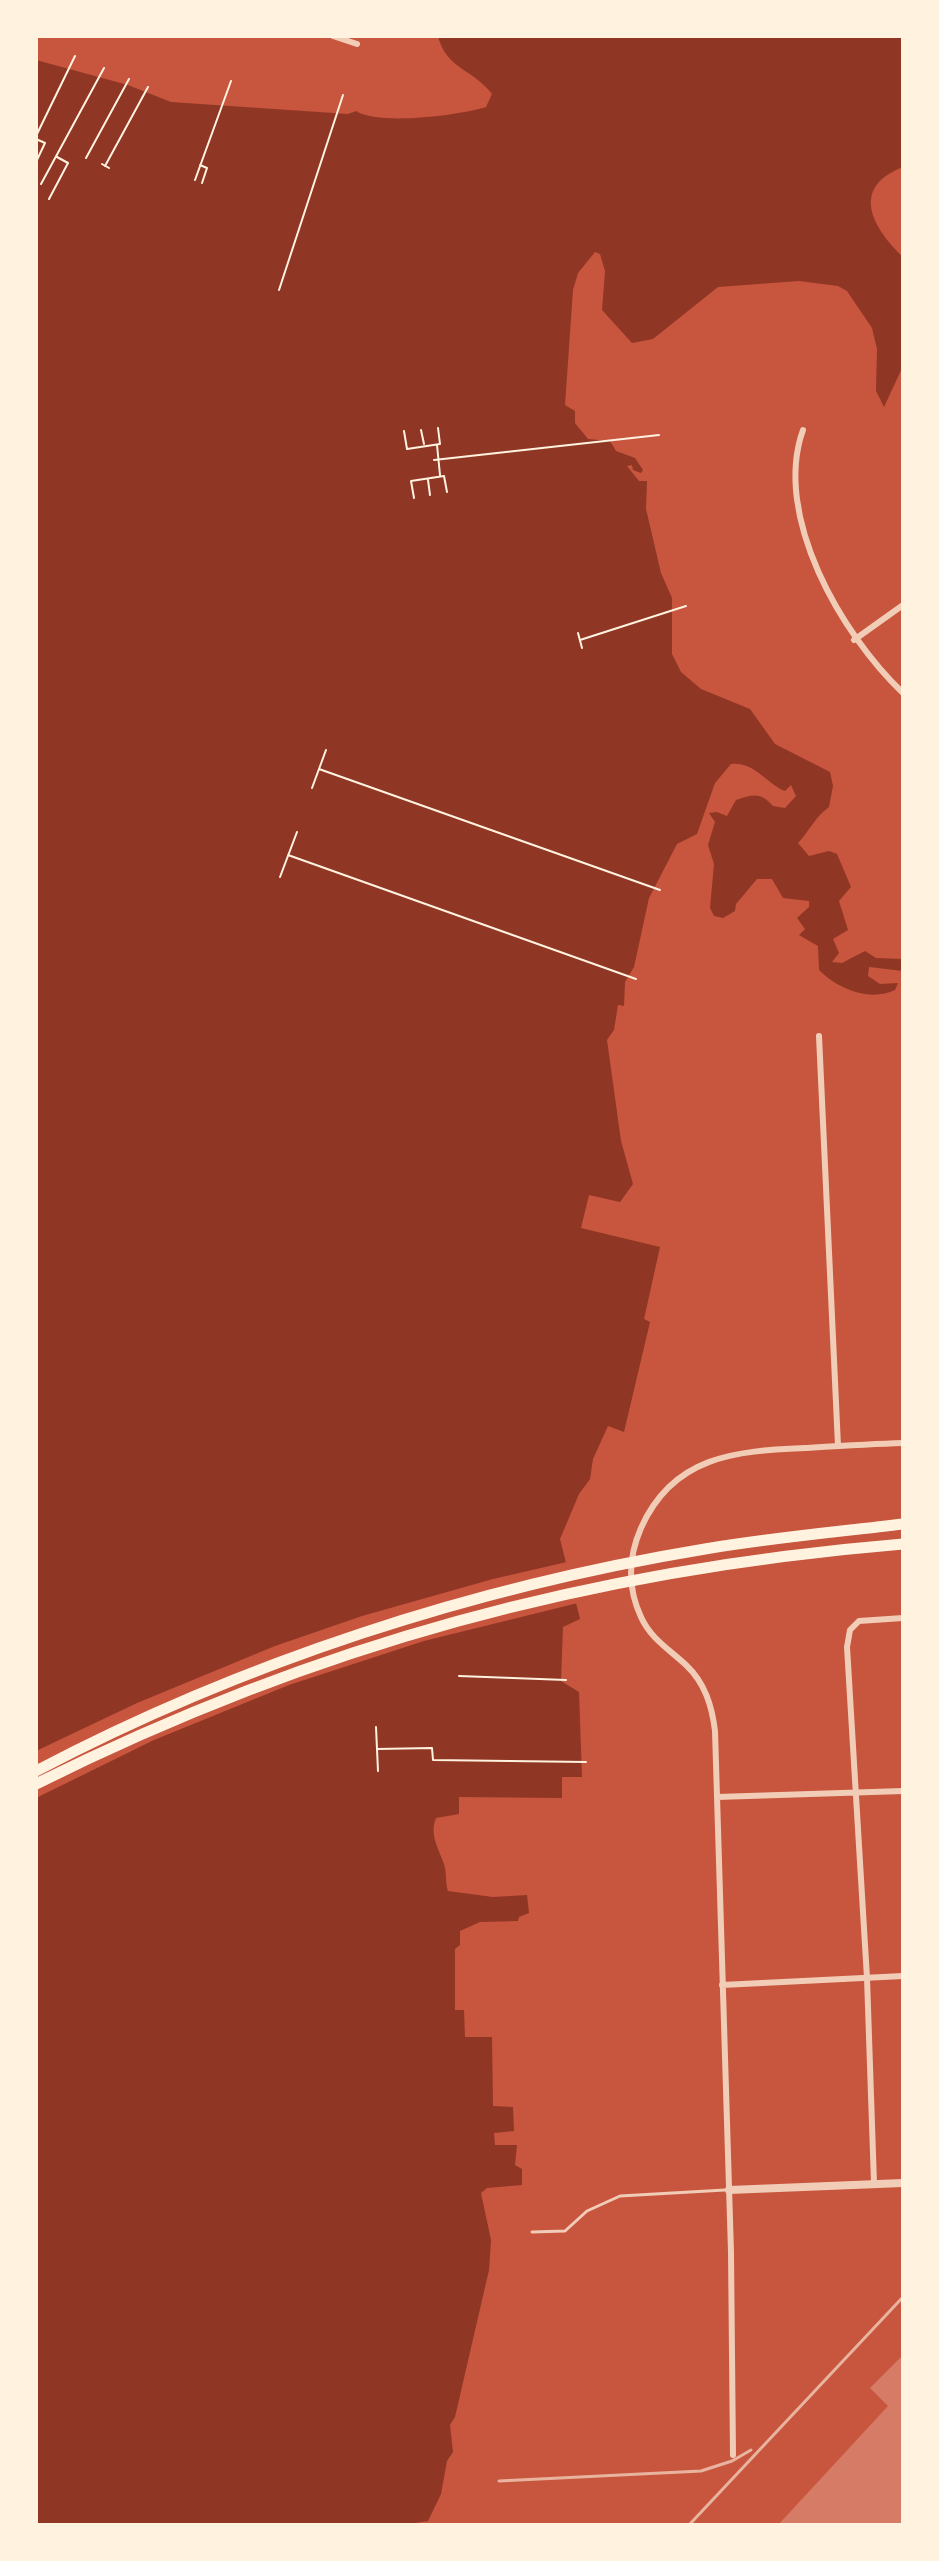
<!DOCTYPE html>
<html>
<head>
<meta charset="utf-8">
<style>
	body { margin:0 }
	#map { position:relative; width:939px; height:2561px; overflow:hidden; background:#c8553d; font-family:"Source Sans 3",sans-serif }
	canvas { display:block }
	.frame { position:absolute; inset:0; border:38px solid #fff3e0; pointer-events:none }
</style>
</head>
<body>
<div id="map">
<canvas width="939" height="2561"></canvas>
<div class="frame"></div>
</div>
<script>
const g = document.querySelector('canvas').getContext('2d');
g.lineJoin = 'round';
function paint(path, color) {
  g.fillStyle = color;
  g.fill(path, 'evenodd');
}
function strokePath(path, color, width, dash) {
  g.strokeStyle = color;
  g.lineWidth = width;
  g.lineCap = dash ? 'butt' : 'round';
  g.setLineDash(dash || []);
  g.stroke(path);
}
paint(new Path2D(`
	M438,36H903V167C849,188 873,228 903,257V366L884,407L876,391L877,349L872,328L847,291L838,286L799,281L718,287L653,339L632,343L602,310L605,271L600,254L595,252L578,273L573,290L565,405L575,411V423L588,439L610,441L616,451L635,458L643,470L641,473L633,470L632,465L627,466L639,481H647L646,509L661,573L672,598V654L681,672L701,689L750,709L775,744L830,772L833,786L829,807C815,817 810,830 798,843L809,856L829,851L837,854L851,887L839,901L848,930L833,939L839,953L832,962L842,963L865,951L876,958L903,959V971L869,967L868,976L880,984L898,983L895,990C870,1002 838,989 819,970L818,946L799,935L805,929L797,918L809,907V901L783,898L772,879H757L736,904L735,911L723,918L714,916L710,908L714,864L708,845L715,822L709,813L717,812L727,816L736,800C753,794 761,792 773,806L785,808L796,796L791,785L785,791C767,784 754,761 731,764L715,783L697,834L677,844L649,898L634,967L625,982L624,1006L618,1005L614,1030L607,1040L621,1141L633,1184L620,1202L589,1195L581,1228L660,1247L644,1319L650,1322L624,1432L608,1426L593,1459L590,1479L579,1494L560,1539L580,1619L563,1627L561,1681L579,1692L582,1777H562V1798L459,1797V1814L436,1818C429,1835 439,1849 444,1864C447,1873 445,1883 448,1891L493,1897L527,1895L529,1913L519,1917L518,1921L480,1922L460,1931V1945L455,1949V2010H464L465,2037H492L493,2106L513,2107L514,2131L494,2133L495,2145H517L515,2165L522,2169V2185L487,2188L481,2193L491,2240L489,2270L455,2417L450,2425L453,2452L447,2461L441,2494L428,2521L402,2525H36V60L128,85L171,102L348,114L356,111C380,126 460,115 486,107L492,94C473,69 446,69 438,36Z`), '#8f3625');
paint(new Path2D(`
	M571,1561L582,1602L424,1641L289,1685L154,1740L36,1798V1751L137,1703L275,1646L362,1616L493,1579Z`), '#c8553d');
paint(new Path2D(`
	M901,2357L903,2525H778L888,2406L870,2388Z`), '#d67c66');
strokePath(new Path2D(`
	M36,136L75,56
	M36,139L45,143L36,162
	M86,158L129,79
	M102,164L109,168
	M200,165L207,168L202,183
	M105,166L148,87
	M195,180L231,81
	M41,184L104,68
	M49,199L68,163L57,157
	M279,290L343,95
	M421,430L424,444
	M404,431L407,449L440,444L438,428
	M437,445L440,475
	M434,460L659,435
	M428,480L430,495
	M414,498L411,481L444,476L447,492
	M578,633L582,648
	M580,640L686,606
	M319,769L660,890
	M312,788L326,750
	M288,855L636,979
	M280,877L297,832
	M459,1676L566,1680
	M376,1727L378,1771
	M377,1749L432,1748L433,1760L586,1762`), '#fff3e0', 2);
strokePath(new Path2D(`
	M532,2232L565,2231L587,2211L620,2196L725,2190`), '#f1ccb7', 3);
strokePath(new Path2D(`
	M333,36L357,44
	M803,430C772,516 842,635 903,693
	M854,640L903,605
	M819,1036L838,1446
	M717,1797L903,1791
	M722,1985L903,1976
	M874,2183L867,1978L847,1647L850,1630L859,1621L903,1618
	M733,2455L731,2252L715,1731C712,1706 705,1683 686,1665C669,1649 651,1639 641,1617C627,1587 628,1558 641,1528C673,1456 735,1451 805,1448C838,1446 870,1444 903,1443`), '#f1ccb7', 6);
strokePath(new Path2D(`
	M729,2190L903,2183`), '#f1ccb7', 8);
strokePath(new Path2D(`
	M36,1771C243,1662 474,1587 705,1549C770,1538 837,1532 903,1524
	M36,1784C317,1644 590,1570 903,1544`), '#fff3e0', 11);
strokePath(new Path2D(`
	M499,2481L701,2471L732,2461L751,2450
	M689,2525L903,2297`), '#e9b49f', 3);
</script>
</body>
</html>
